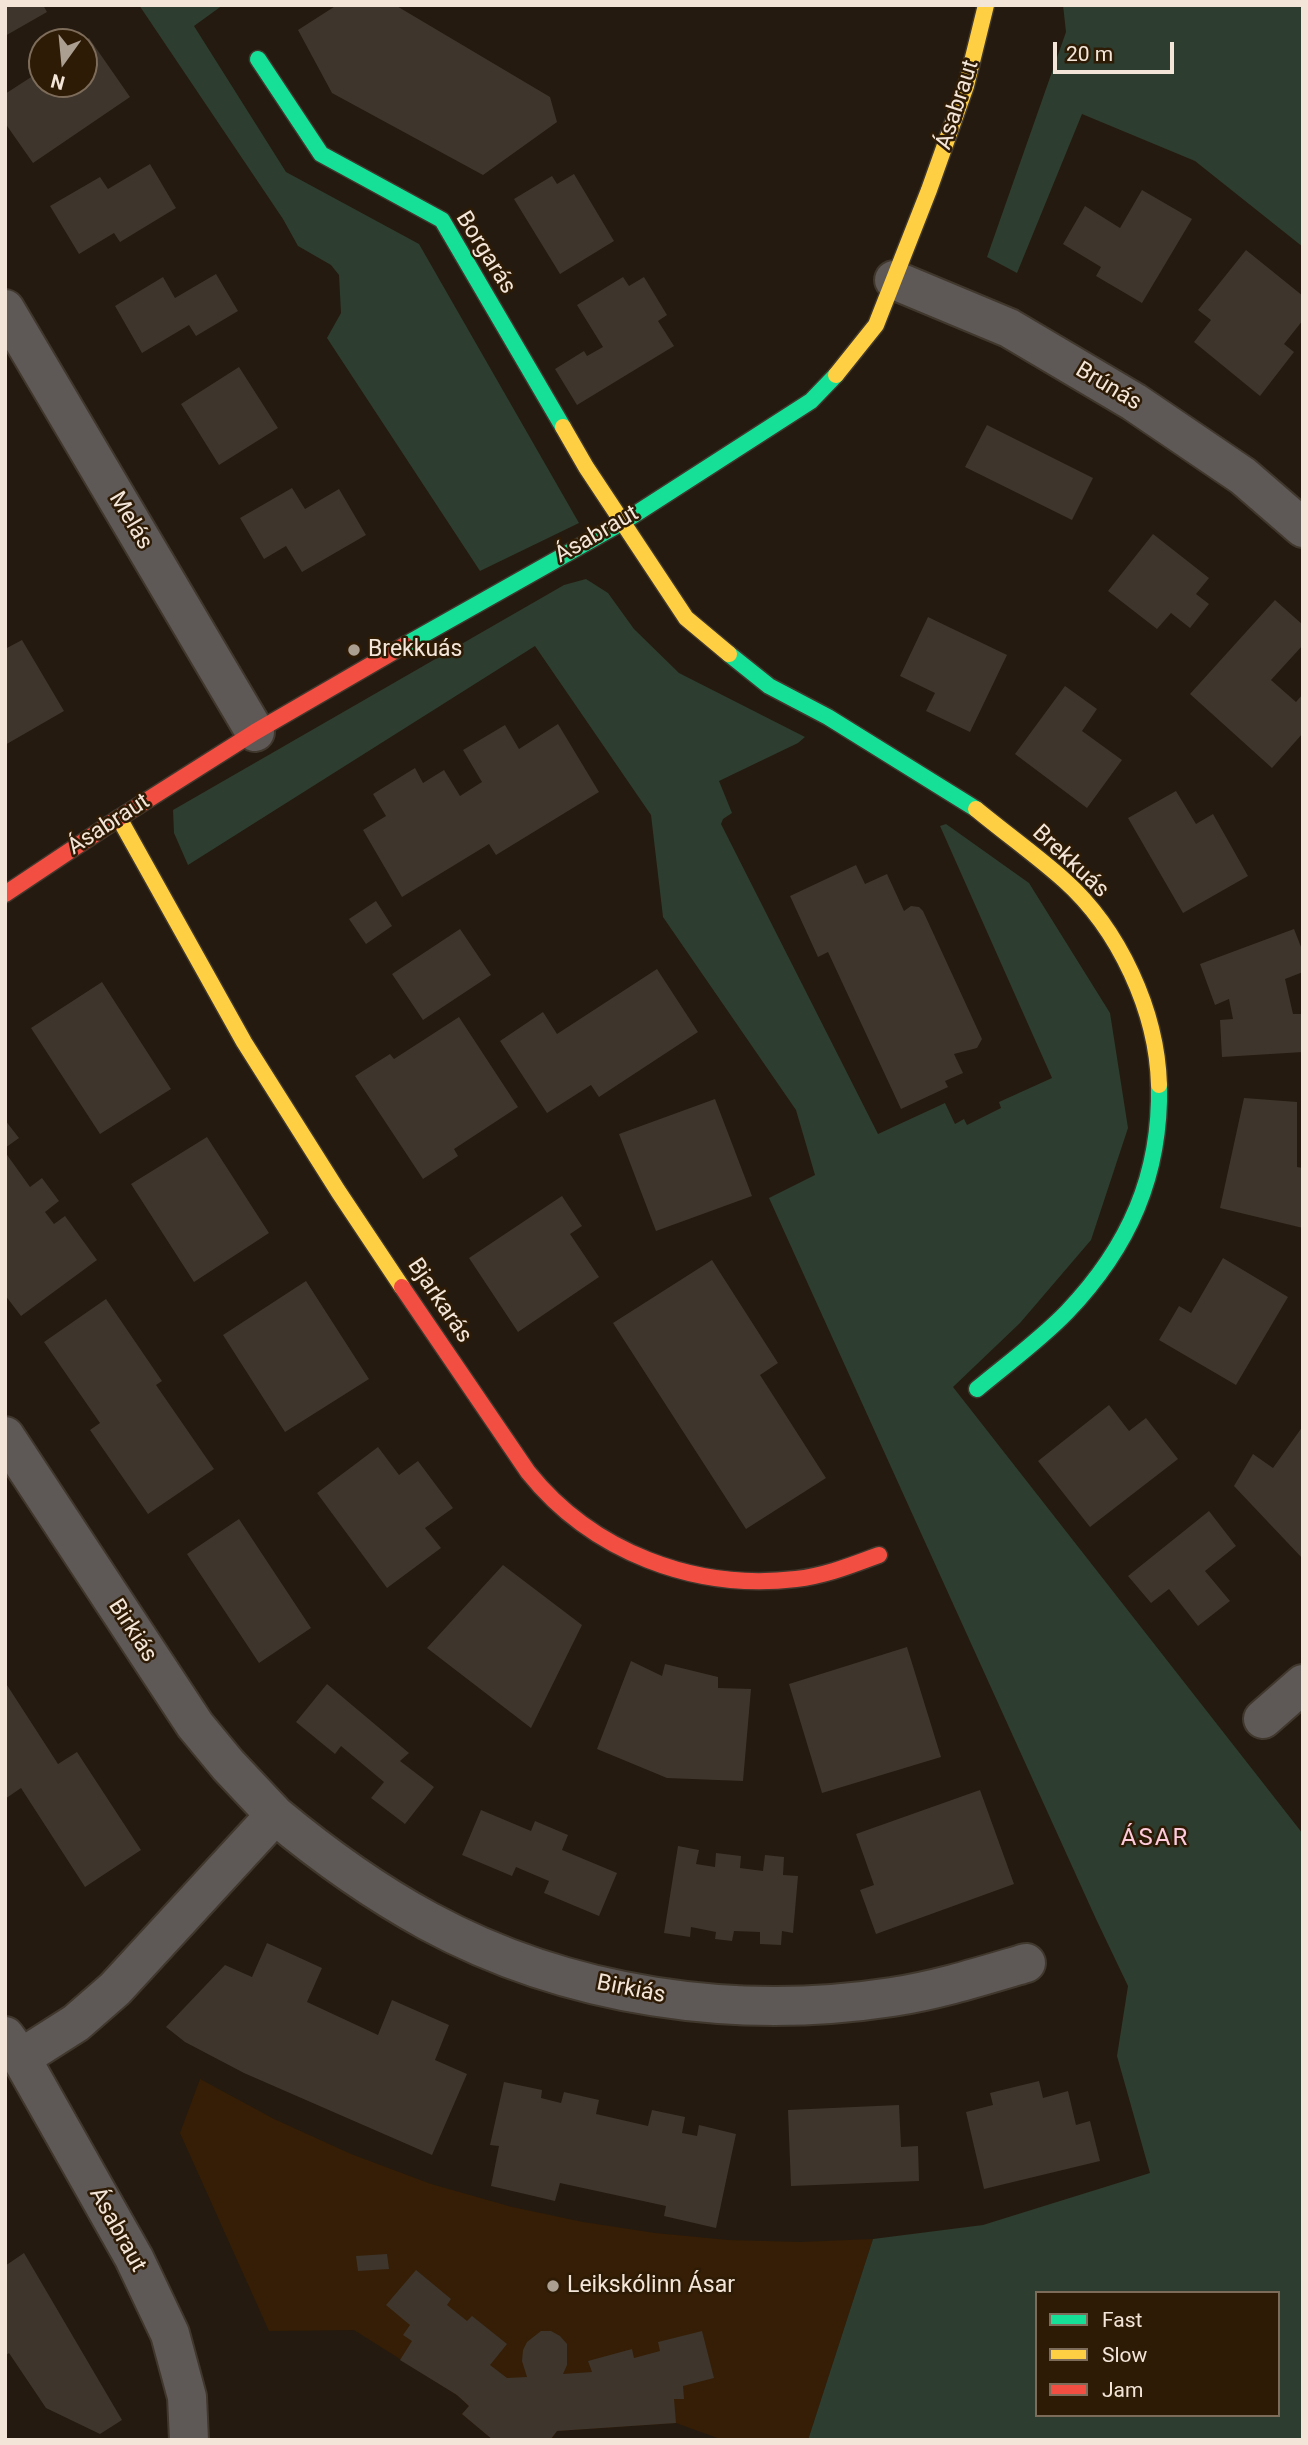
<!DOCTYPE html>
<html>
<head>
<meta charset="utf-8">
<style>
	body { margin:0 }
	#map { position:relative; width:1308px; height:2445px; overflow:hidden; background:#251a0f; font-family:Roboto,sans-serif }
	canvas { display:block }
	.frame { position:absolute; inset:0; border:7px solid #f3e6d9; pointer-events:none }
	.legend { position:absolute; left:1035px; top:2291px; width:245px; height:126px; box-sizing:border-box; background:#2e1b06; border:2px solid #7d6c5a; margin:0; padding:9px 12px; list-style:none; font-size:21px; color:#f3e6d9 }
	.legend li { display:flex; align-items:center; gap:14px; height:35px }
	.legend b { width:35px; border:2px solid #7d6c5a }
	.north { position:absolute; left:28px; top:28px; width:70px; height:70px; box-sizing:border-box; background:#2e1b06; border:2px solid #7d6c5a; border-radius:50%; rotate:195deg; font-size:19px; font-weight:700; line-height:28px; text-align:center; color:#f3e6d9 }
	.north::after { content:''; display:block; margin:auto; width:24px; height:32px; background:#ab9f92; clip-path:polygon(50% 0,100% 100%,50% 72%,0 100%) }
	.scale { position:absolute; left:1053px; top:42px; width:121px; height:32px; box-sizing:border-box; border:4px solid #f3e6d9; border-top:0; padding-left:9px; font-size:21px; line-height:24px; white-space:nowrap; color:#f3e6d9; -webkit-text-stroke:5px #2e1b06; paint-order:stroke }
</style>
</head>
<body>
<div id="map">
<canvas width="1308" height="2445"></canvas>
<div class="frame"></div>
<ul class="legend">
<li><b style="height:9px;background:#16e098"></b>Fast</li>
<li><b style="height:9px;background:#ffcf43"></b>Slow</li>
<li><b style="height:9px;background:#f24e42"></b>Jam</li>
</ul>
<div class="north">N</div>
<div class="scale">20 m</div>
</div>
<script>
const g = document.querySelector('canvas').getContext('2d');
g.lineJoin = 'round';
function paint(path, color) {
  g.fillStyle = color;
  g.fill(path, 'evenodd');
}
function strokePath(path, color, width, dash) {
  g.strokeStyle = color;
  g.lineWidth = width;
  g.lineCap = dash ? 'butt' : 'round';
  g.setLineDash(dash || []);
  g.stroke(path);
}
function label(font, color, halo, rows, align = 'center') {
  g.font = font + ' Roboto,sans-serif';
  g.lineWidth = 5;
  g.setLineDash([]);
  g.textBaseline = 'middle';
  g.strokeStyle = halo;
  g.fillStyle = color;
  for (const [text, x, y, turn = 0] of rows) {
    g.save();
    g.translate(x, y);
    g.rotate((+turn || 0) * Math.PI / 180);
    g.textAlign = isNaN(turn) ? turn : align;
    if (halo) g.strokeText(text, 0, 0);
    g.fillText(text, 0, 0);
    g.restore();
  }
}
paint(new Path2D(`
	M200,2079L274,2119L351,2154L431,2184L512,2207L583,2222L655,2233L728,2240L801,2242L873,2239L808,2440H723L676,2423L557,2431L551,2440H493L462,2414L469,2406L457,2395L354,2330L269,2331L180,2133Z`), '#351e05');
paint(new Path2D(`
	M139,5H223L194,26L286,172L419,244L579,523L480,571L327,338L341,313L339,275L331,265L298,246L283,219Z
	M1063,5H1303V247L1195,161L1082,114L1017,273L987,257L1066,32Z
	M586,579L608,593L634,629L679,673L805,737L798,743L719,781L732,813L723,819L721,824L878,1134L945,1103L955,1124L964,1119L967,1125L1001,1108L999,1102L1052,1078L940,826L946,824L1029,883L1110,1013L1128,1128L1091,1240L1020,1323L953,1387L1303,1834V2440H808L873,2239L983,2225L1150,2173L1117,2056L1128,1986L1096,1919L769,1198L815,1175L796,1110L663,917L651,815L535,646L188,865L174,833L173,810L564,585ZM1037,2293H1278V2415H1037Z`), '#2d3d2f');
paint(new Path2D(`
	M5,5H43L47,12L5,36Z
	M337,5H395L550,97L557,122L483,175L332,93L298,30Z
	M89,38L130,97L33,163L5,123V94L42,70V84H84V41Z
	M150,164L176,208L120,242L114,233L79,254L50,206L100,177L108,189Z
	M574,174L614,241L560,274L514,199L552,176L557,184Z
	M1142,190L1192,219L1142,303L1096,276L1101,267L1063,244L1085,206L1120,228Z
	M1246,250L1303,296V320L1284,344L1294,352L1260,396L1194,342L1211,320L1198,310Z
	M216,274L238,311L196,336L189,325L142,353L115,306L163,277L175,298Z
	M623,277L629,286L644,277L667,315L658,321L674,346L577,405L555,369L584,351L587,356L603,347L577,305Z
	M239,367L278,428L219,465L181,404Z
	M987,425L1093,478L1072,520L965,467Z
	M292,488L305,509L339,489L366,535L302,572L286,546L264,559L240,518Z
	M1153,534L1209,578L1196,594L1209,604L1190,628L1171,613L1157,629L1108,591Z
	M1275,600L1303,625V645L1271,680L1296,702L1303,694V733L1272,768L1190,694Z
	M928,617L1007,655L970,732L926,711L935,693L900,676Z
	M22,640L64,711L5,745V649Z
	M1065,686L1097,709L1082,731L1122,760L1087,808L1015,754Z
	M558,724L599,792L496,855L489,844L402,897L363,830L386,816L373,794L415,768L423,783L444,770L460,796L482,782L463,750L505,725L519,749Z
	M1176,791L1196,824L1213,814L1248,876L1183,913L1128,818Z
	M856,865L865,884L887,874L904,911L911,906L919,907L923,911L982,1039L977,1048L954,1054L963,1073L945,1081L948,1087L901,1109L828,952L818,957L790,896Z
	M376,901L392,926L366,944L349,919Z
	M460,929L491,975L423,1020L392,974Z
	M1294,929L1303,952V972L1285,979L1293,1014H1303V1052L1222,1057L1220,1020L1233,1019L1229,999L1215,1005L1200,964Z
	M657,969L698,1032L599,1097L591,1085L547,1113L500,1041L543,1012L557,1034Z
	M102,982L171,1089L100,1134L31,1028Z
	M459,1017L518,1107L454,1149L458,1156L423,1179L355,1076L390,1054L394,1059Z
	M1244,1098L1297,1102V1167L1303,1168V1228L1220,1208Z
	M715,1099L752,1196L656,1231L619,1134Z
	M5,1120L19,1138L5,1148Z
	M207,1137L269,1233L194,1282L131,1184Z
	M5,1152L30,1187L42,1178L59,1201L45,1212L54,1224L65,1216L97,1260L21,1316L5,1295Z
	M562,1196L582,1226L570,1234L599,1277L518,1332L469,1258Z
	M1223,1258L1288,1297L1236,1385L1159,1340L1179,1306L1191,1313Z
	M712,1260L778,1363L760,1375L826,1478L746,1529L613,1323Z
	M306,1281L369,1379L285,1432L223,1335Z
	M106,1299L162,1381L156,1385L214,1469L148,1514L90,1430L100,1423L44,1342Z
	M1109,1405L1129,1431L1146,1418L1178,1459L1090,1527L1038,1461Z
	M1303,1426V1559L1234,1486L1253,1454L1273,1468Z
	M378,1447L399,1475L418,1461L453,1508L425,1528L441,1548L387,1588L317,1493Z
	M1209,1511L1236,1546L1205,1571L1230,1601L1198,1626L1169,1589L1151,1603L1128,1576Z
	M239,1519L311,1628L259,1663L187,1554Z
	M503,1565L582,1625L531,1728L427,1648Z
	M907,1647L941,1757L822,1793L789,1684Z
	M631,1661L662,1676L665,1664L718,1677V1688L751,1689L743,1781L667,1778L597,1749Z
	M5,1682L58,1764L77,1752L141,1850L85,1887L21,1788L5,1799Z
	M327,1684L409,1753L400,1761L434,1787L405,1824L371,1798L384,1782L341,1746L335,1754L296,1722Z
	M980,1790L1014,1884L876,1934L860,1890L874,1885L856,1834Z
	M481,1810L531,1831L535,1821L568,1835L562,1850L617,1873L599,1916L544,1893L549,1881L516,1867L512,1876L462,1855Z
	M678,1846L699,1850L696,1864L715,1867L716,1853L741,1856L740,1868L763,1871L765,1855L784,1857L783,1875L798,1876L793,1933L782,1931L781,1945L760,1944V1932L734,1931L732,1941L715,1939L716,1932L691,1927L690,1937L664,1933Z
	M267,1943L322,1968L307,2002L378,2035L392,2000L449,2025L435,2060L467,2074L432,2155L244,2073L185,2042L166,2027L225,1965L252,1977Z
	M1039,2081L1043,2098L1068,2091L1076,2125L1090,2121L1100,2161L984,2189L966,2112L993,2105L990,2093Z
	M504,2082L542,2090L541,2098L561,2103L564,2092L599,2100L596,2114L648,2126L652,2110L685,2117L682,2133L697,2136L699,2125L736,2134L716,2228L664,2216L666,2206L560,2183L555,2201L491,2186L499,2146L490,2145Z
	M899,2105L901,2147L918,2146L919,2181L791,2186L788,2110Z
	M24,2253L122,2420L100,2434L46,2408L9,2353L5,2356V2266Z
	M387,2254L389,2269L358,2271L356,2256Z
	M416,2270L451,2299L447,2305L467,2321L472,2316L507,2344L490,2365L507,2378L527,2377L522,2361L523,2350L527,2342L541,2331H551L560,2336L567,2344V2365L563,2374L592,2372L588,2361L632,2349L634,2358L660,2351L658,2342L702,2331L714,2378L683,2386L684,2399H674L676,2423L557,2431L550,2440H493L462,2414L469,2406L457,2395L400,2360L412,2341L403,2335L410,2325L386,2305Z`), '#3e352c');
const street = new Path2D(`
	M894,280L1009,328L1134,402L1243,476L1303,528
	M5,309L255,732
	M5,1436L195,1725L228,1765L275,1815
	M1263,1719L1303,1684
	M5,2036L21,2058L134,2258L170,2334L187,2397L189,2440
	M21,2058L76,2023L115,1989L275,1815C323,1855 373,1891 428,1921C568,1997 736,2021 892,1997C938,1990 982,1976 1026,1963`);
const fast = new Path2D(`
	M258,59L321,154L442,220L563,427
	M405,645L623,522L811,401L836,375
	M729,654L769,686L828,717L976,809
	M977,1389C1007,1364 1040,1340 1067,1312C1129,1247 1161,1175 1159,1085`);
const slow = new Path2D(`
	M836,375L876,325L929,190L966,86L986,5
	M563,427L586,467L686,618L729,654
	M976,809C1005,833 1036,855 1064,880C1119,929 1157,1011 1159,1085
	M119,818L244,1042L338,1191L402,1287`);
const jam = new Path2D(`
	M5,894L119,818L255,732L405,645
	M402,1287L528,1472C592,1552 695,1591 796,1579C825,1576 852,1565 879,1555`);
strokePath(street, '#40372d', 42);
strokePath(fast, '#40372d', 19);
strokePath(slow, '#40372d', 19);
strokePath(jam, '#40372d', 19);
strokePath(street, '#5e5856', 38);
strokePath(fast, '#16e098', 16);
strokePath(slow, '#ffcf43', 16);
strokePath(jam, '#f24e42', 16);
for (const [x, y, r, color] of [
	[354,650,7,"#ab9f92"],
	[553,2286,7,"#ab9f92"]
]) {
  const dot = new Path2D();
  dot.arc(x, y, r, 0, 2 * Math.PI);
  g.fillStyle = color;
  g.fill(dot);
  strokePath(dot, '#2e1b06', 2.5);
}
label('23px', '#f3e6d9', '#2e1b06', [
	["Ásabraut",958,105,-72],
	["Borgarás",485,253,58],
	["Brúnás",1108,387,31],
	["Melás",130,521,59],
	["Ásabraut",597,535,-30],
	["Ásabraut",109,825,-33],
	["Brekkuás",1070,862,43],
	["Bjarkarás",439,1301,56],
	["Birkiás",132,1631,57],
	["Birkiás",631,1990,11],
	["Ásabraut",117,2230,61]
]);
label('23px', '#f3e6d9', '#2e1b06', [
	["Brekkuás",368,650],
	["Leikskólinn Ásar",567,2286]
], 'left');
g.letterSpacing = '2px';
label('24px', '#fdcbdb', '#2e1b06', [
	["ÁSAR",1155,1839]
]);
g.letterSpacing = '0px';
</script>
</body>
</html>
